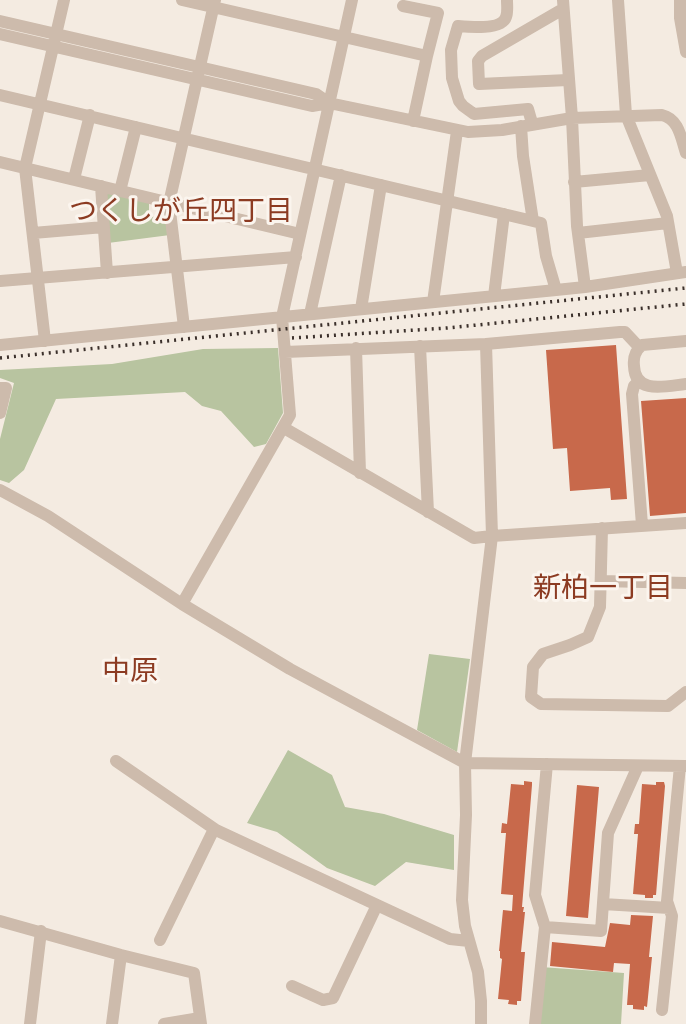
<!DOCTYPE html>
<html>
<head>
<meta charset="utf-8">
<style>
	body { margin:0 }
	canvas { display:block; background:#f4ebe1 }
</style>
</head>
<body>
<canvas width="686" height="1024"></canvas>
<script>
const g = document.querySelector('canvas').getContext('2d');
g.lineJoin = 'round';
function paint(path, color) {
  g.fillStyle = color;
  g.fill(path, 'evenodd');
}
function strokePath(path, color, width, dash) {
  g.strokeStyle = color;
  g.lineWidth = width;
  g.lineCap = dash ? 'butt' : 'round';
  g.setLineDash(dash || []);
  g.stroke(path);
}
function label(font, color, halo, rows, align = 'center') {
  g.font = font + ' Figtree,"Noto Sans JP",sans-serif';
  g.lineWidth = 6;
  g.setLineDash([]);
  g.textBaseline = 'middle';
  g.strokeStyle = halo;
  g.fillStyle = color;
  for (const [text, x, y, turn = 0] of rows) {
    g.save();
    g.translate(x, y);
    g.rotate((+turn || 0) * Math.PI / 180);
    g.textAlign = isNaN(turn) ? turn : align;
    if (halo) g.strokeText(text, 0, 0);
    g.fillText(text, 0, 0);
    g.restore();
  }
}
paint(new Path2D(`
	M108,191L149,202V217L166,216L170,235L108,243L105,194Z
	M278,348L283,413L266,444L254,447L221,411L202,406L185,392L56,399L24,470L9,483L0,480V439L14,383L0,378V370L112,364L203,349Z
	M429,654L470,659L457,752L417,730Z
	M288,750L332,775L345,807L384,814L454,835V870L406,862L375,886L327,868L277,832L247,823Z
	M541,967L624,973L621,1024H536Z`), '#b8c4a0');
paint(new Path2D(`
	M616,345L627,499L611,500L610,488L570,491L567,448L553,449L546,350Z
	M686,398V513L650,516L641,401Z
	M524,781L532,782V785L522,907H524L523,912H525L521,952H525L521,1001H517V1005L508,1004L509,1000L498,999L502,959L500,958V951H499L503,910L512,911L513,895L501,894L506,833H501L502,823L507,824L511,784L524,785Z
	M656,782H664L665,786L656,895H653V898H645V895L633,894L638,834H634L635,824H639L642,784L656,785Z
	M577,785L599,787L588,918L566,916Z
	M631,915L653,916L649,957H652L647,1007L644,1006V1010L633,1009V1005H627L630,964L614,963L613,972L550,966L552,942L605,947L610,923L630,925Z`), '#c8694b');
strokePath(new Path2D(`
	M182,0L427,56L413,121
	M507,0C507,5 508,13 506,17C502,30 469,27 458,26L451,50L452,78L459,101L463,106L474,114L528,109L532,123
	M563,0L572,118L577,226L585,287
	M618,0L626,115L667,216L677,273
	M680,0V18L686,52
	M403,6L438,13L427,56
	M563,9L482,56L478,61L479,84L568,80
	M0,21L316,94L329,103L468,132L502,130L572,118L662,115C679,119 681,138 686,153
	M0,34L312,106L329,103
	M0,95L533,221
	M521,126L523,156L533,221L541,223L546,256L556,290L585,287L686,272
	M0,162L300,234
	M74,179L90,115
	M574,182L650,175
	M101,186L107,273
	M120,191L136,127
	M33,233L104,227
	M578,233L668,223
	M0,281L296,257
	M494,296L504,214
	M433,302L457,131
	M361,309L381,185
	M310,314L341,175
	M184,327L169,203L215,0
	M45,341L25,168L64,0
	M686,341L642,345C635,351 633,357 634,366C635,395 666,386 686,384
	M0,345L556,290
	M420,346L428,512
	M639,347L625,332H620L486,344L492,536L686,523
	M356,348L360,473
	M285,352L486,344
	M639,381L634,386L632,394L642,525
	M0,388H6L0,413
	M284,428L474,538L492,536L465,763L466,815L462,900L465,926L478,972L481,1001V1024
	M0,490L48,516L182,604L290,669L465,763L686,766
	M602,528L600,607L588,637L570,645L543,654L533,667L531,697L541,704L668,706L686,692
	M601,581L686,583
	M182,604L290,415L282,317L352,0
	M116,761L216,830L450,939L469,941
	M603,904L669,908
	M0,921L121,955L194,973L201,1024
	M545,927L601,931L608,833L638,766
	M160,940L214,829
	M292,986L323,1000L333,998L377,905
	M662,1010L672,916L667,901L680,766
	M30,1024L41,931
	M112,1024L121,955
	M164,1024L200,1018
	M535,1024L545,927L535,895L547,764`), '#cdbbac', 12);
strokePath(new Path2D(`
	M292,338L447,328L686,304
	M0,358L686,288`), '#3b302b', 3.5, [2, 5]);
label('28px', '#8c3b22', '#fbf5ee', [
	["つくしが丘四丁目",181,212],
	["新柏一丁目",603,589],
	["中原",130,672]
]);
</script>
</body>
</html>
